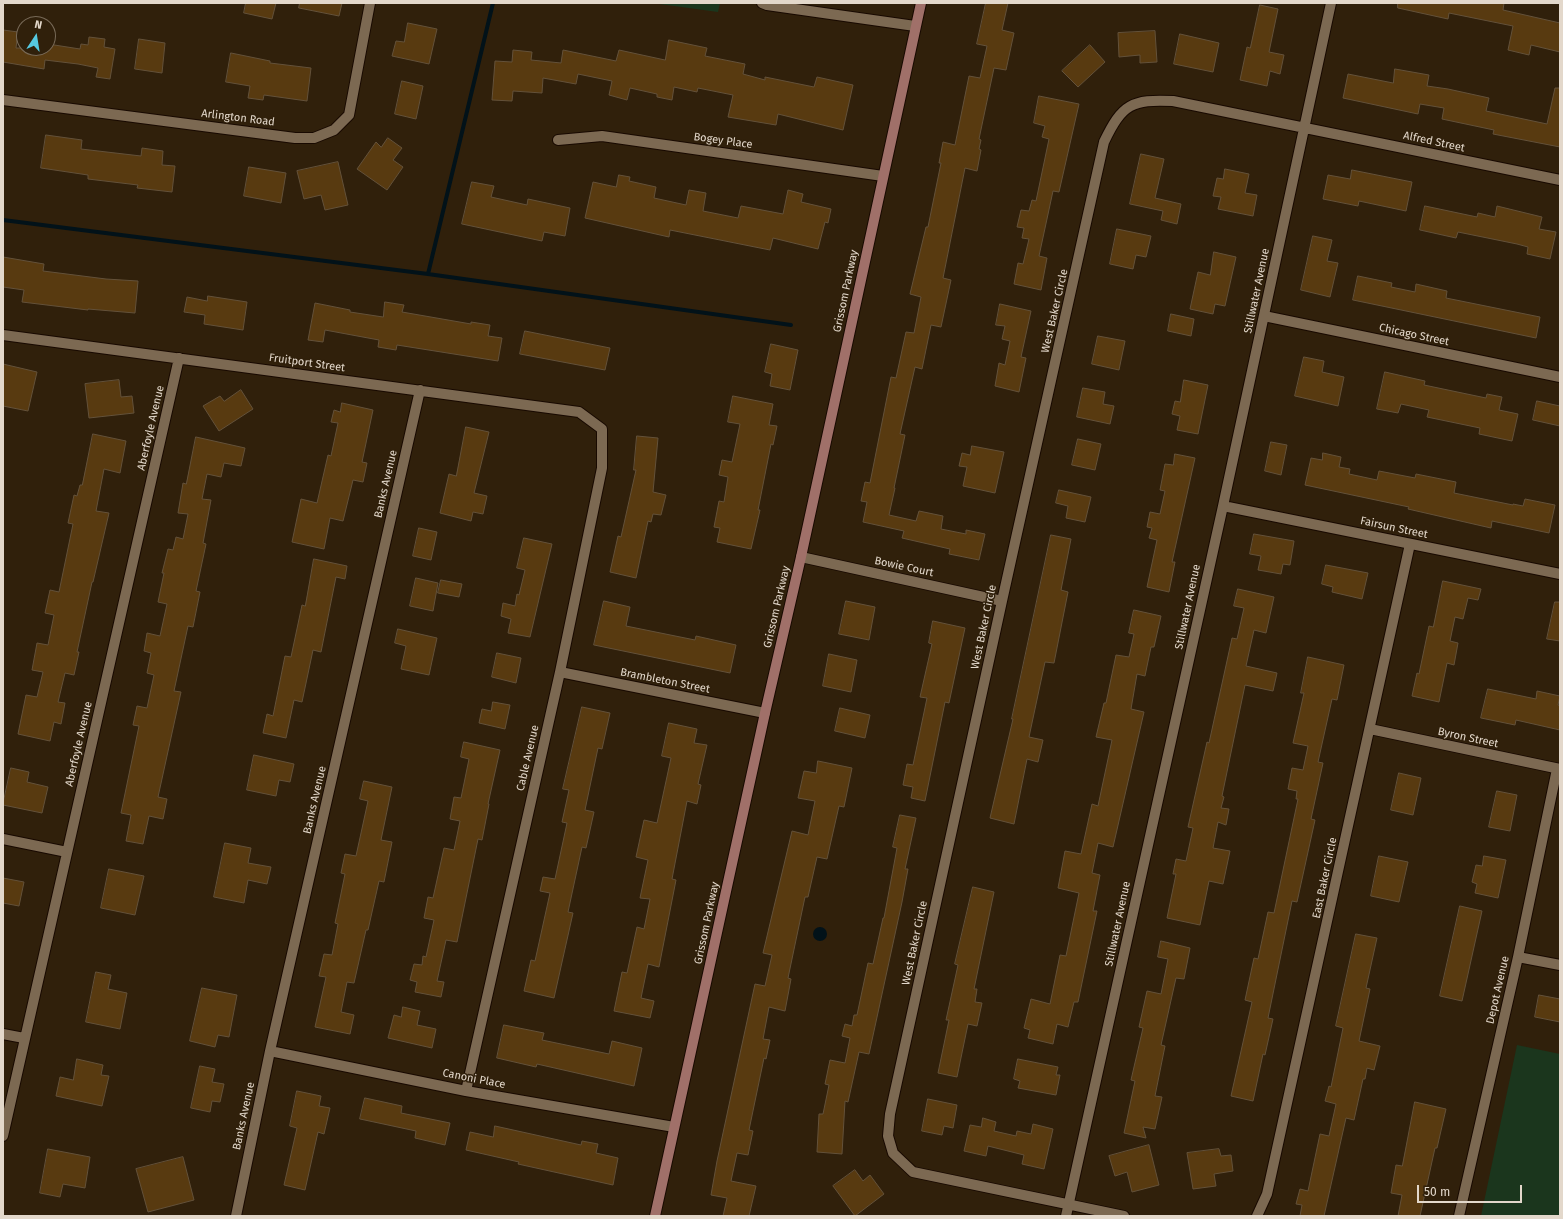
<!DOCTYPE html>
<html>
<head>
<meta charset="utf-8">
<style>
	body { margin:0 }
	#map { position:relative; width:1563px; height:1219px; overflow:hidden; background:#30200b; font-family:"Fira Sans",sans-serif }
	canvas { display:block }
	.frame { position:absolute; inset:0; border:4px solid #e3d8cb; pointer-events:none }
	.north { position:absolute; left:16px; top:16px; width:40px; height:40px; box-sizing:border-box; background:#30200b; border:1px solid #786a58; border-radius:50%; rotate:12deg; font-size:11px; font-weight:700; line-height:16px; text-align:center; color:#e3d8cb }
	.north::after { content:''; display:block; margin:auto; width:14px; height:18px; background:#56c9e1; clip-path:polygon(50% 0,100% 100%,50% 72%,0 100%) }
	.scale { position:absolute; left:1417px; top:1185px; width:105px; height:18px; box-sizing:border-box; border:2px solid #e3d8cb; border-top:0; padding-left:5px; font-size:12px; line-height:14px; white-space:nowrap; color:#e3d8cb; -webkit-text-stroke:3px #30200b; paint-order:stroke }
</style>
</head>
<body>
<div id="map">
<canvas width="1563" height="1219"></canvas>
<div class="frame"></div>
<div class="north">N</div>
<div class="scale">50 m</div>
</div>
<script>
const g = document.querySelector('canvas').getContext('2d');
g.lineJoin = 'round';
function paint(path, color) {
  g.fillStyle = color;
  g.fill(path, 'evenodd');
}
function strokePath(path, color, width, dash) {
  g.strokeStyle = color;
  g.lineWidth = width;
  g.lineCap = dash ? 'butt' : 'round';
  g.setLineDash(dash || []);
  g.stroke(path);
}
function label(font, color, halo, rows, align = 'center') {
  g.font = font + ' "Fira Sans",sans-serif';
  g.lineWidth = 3;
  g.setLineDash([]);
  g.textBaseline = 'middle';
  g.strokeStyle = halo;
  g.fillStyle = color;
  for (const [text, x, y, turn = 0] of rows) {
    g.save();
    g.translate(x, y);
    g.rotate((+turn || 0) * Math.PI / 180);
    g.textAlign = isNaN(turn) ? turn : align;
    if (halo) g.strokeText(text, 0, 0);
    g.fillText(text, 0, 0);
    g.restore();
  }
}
paint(new Path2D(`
	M652,3H720L718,12Z
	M1517,1045L1560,1054V1216H1481Z`), '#1b361d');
paint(new Path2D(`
	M813 934a7 7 0 1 1 14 0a7 7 0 1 1-14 0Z`), '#021219');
strokePath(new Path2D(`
	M3,220L428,274L791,325
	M428,274L493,3`), '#021219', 4);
const building = new Path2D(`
	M246,3H276L272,19L244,13Z
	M300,3H342L339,16L299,8Z
	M986,3H1008L1002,30L1014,33L1006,70L994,68L979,139L981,140L979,149L981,150L977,171L965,168L943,278L951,280L941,327L931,325L922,369L915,367L900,434L905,435L894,488H895L889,515L916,521L919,511L943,516L941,529L966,534V530L985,534L979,560L949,554L950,549L902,538L904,531L863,522L867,502L861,501L865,482L870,483L891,377L896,378L906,332L914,333L921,297L910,294L926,227H928L941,163H939L943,142L955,145L969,76L980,78L987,46L977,44Z
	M1398,3H1504L1503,10L1560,23V52L1531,45L1529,55L1508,50L1513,26L1449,13L1448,19L1398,8Z
	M1260,5L1278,9L1269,52L1284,55L1280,74L1270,71L1267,86L1240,80L1247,47L1250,48Z
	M408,23L437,29L429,64L392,56L396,41L404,42Z
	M3,30L18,32L16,48H48V44L80,49L81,44L88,45L89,37L105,39L104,47L115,49L110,79L96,77L98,68L78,64L45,60L44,69L3,62Z
	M1155,31L1157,62L1140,63V55L1119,57L1118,33Z
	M1180,34L1219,43L1213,72L1174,64Z
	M139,39L165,43L162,73L135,69Z
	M669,40L707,48L705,56L745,64L743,74L765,80V77L814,87L817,77L853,85L843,130L778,114L776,125L728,117L733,95L698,88L697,92L674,87L672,100L657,97V94L630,88L627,100L609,95L612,81L578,74L576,84L543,78L542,93L513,91L512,101L492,100L495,61L512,62L513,50L532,52L531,60L561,63L563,50L616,61L619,50L665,60Z
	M1090,45L1105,62L1078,87L1062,71Z
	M231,53L270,61V63L311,68L307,101L264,95L263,100L248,98L250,86L226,82Z
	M1395,69L1429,75L1427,86L1448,89L1489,98L1486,111L1547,124L1555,88H1560V147L1493,134L1494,130L1442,119L1444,108L1420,104L1418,114L1343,98L1348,74L1393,83Z
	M402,81L423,86L416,119L395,114Z
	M1039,96L1079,104L1059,192L1053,191L1039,256L1047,258L1041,290L1014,284L1018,263L1023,264L1029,239L1022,238L1024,228L1017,227L1021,210L1029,211L1032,200L1036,201L1049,139L1042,137L1045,126L1034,123Z
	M46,135L82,140L81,149L141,156L142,148L163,151L162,165L175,166L172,192L137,188L138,185L88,179V175L41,168Z
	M388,138L402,148L393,160L403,167L387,190L357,169L376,142L381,147Z
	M1141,154L1164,159L1155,198L1181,204L1177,224L1161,220L1163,211L1130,204Z
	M338,162L348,205L325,210L321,195L304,199L297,171Z
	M249,167L286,173L281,203L244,196Z
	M1225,169L1249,174L1245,193L1257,195L1253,216L1218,209L1221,197L1213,196L1217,178L1223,179Z
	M1352,170L1412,182L1406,211L1359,201L1358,206L1323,199L1328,175L1350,179Z
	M619,175L630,177L629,181L656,187L654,198L686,205L689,190L706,193L703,211L738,218L741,206L783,214L788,190L803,194L801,202L831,209L828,223L825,222L818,249L773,238L770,250L670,230L669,237L585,218L593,182L616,187Z
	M472,182L494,186L491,197L527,205L528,199L570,208L565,236L544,232L542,241L462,224Z
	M1425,206L1477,217L1478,213L1495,217L1497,206L1542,217L1539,229L1556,232L1550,259L1527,254L1528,247L1517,244L1458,232L1456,238L1420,230Z
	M1117,229L1151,236L1146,257L1136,255L1133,269L1110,264Z
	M1313,236L1332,240L1327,261L1338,263L1330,297L1301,290Z
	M1214,252L1236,257L1225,306L1215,304L1213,314L1190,309L1198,272L1210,275Z
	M3,257L44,264L43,271L106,279L138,281L135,313L88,309V310L22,302L24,290L3,287Z
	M1358,276L1392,283L1391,287L1415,292L1416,284L1447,291L1446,298L1540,317L1536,338L1353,300Z
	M208,296L247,302L243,330L204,324L205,315L184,312L187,297L207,301Z
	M385,302L404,305L402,312L471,324V322L490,325L488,336L502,338L498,361L397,345L396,350L378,347L379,340L325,330L323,342L308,340L315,303L350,310V312L383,317Z
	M1000,304L1031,311L1021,357L1026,358L1019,392L995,386L999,363L1005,365L1010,341L1002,339L1005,326L996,325Z
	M1171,314L1194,319L1191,336L1168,331Z
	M525,331L610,348L605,370L520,354Z
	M1098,336L1125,341L1119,370L1092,364Z
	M771,344L798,350L790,390L770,386L772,374L765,372Z
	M1304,357L1324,361L1322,372L1344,377L1338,406L1295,396Z
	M3,364L37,372L28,411L3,406Z
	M1385,372L1425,381L1424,385L1486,398L1487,394L1502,397L1499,410L1518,414L1512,441L1479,434L1480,428L1427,417L1429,410L1401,404L1398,413L1377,409Z
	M119,380L121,397L132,396L134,413L89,418L85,384Z
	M1184,380L1208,385L1198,434L1177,430L1180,416L1172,414L1175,401L1180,402Z
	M1083,388L1105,392L1103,404L1114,406L1110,424L1077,417Z
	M241,390L253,409L219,431L203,406L220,396L224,401Z
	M733,396L773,404L769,425L777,426L773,445L771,444L758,510H760L751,549L717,542L720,528L714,527L719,501L724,502L728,477L719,475L722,460L732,462L740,424L728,422Z
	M1537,401L1560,406V426L1533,420Z
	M342,403L373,410L362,462L367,463L363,482L353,480L343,521L330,518L324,549L292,542L301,499L317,503L328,455L331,456L338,423L331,422L334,410L340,412Z
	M466,427L489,432L474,493L487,496L483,514L473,512L471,521L440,513L449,474L456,476Z
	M93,434L126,441L120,473L104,469L96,511L109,513L93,582H92L77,652H79L74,675L65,673L58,702L65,703L61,724L54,722L50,741L18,734L26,695L37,697L43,672L32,670L37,643L48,645L54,615L45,613L50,590L59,592L73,524L68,523L74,495L77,496L80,485H82Z
	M637,436L658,438L653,492L666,495L661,515L653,514L651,522L648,521L636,578L610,572L618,536L621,537L636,470H634Z
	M196,437L245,448L241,466L224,463L221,477L207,474L202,499L211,500L203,543L206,544L196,591L200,592L193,627L188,626L174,691L181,692L158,797L167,799L163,819L149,816L143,844L126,841L131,815L121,813L139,726L133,725L137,706L147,708L154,675L147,673L151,653L144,651L147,633L160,636L167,604L158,602L164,573H162L168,549L173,550L176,537L183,539L188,514L178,513L183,483L186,484Z
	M1078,439L1101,444L1095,470L1072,465Z
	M1271,442L1287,445L1281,475L1265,471Z
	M972,446L1004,452L995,493L963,486L967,467L959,466L962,453L970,455Z
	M1323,453L1341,457L1339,467L1350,469L1349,474L1377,480L1379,471L1415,478L1416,474L1456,482L1454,493L1513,505V504L1523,506L1525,499L1555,505L1549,533L1492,521L1491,528L1408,509L1409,507L1305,485L1311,458L1322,460Z
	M1175,454L1195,458L1172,562H1175L1169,592L1147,587L1157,540L1149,538L1152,528L1147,527L1150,512L1160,514L1165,491L1160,490L1165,464L1173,465Z
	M1059,490L1091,497L1085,522L1066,518L1068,506L1056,503Z
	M419,528L437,532L431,560L413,556Z
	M1254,534L1294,541L1290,565L1283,564L1281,574L1258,570L1261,556L1250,554Z
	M1051,535L1071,539L1061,590L1068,592L1054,663L1045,662L1029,737L1043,740L1038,762L1027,759L1014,824L990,818L1013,719H1012Z
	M524,538L552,544L530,637L508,633L511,619L501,616L503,603L515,606L517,594L519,595L525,570L517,568Z
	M314,559L347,566L345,579L336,577L321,652L313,650L302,702L294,700L286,738L263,733L267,714L273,716L285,656L291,657L302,605L305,606Z
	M1326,565L1368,573L1362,599L1332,592L1333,587L1322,584Z
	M416,578L438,583L433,611L410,606Z
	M441,580L462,584L459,597L438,593Z
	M1443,581L1481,589L1478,600L1468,598L1463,619L1455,617L1450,641L1458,643L1454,665L1447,663L1439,702L1412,696L1417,673L1419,674L1429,626L1433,627Z
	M1238,589L1274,597L1266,633L1254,630L1246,666L1277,673L1273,691L1245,685L1222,796L1224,797L1221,808L1229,809L1226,825L1218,822L1213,848L1230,851L1223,884L1209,881L1200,925L1167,918L1176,874H1173L1176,859L1186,861L1193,828L1188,827L1207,742L1209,743L1232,638L1237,639L1244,608L1234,606Z
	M604,601L630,607L626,626L695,640L696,636L736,645L730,673L594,645Z
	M846,601L875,607L869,640L839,634Z
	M1555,602H1560V641L1547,639Z
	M1134,610L1161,616L1154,647H1151L1145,676L1137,674L1131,709L1144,712L1113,847L1098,843L1092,873L1100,875L1093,911H1097L1078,1002H1074L1068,1027L1057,1024L1053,1044L1028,1038L1030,1030L1024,1028L1031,999L1050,1004L1060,955L1066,956L1079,893L1058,888L1065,851L1081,854L1092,804L1098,806L1112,740L1096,737L1104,703H1106L1116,655L1129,657L1134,634L1129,633Z
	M933,621L965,628L949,703L945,702L925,801L911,798L913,787L903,785L907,764L913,765L927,698L920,697L932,644L929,643Z
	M398,629L437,638L429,675L401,669L406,646L395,643Z
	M497,653L521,658L516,683L492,677Z
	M829,654L857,660L851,692L823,686Z
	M1308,657L1344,665L1337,700L1332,699L1318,762L1323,763L1311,819L1315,820L1297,902L1292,901L1268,1018L1273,1019L1265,1055L1263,1054L1253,1101L1231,1096L1252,1002L1245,1000L1254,958L1258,959L1268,912L1274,913L1298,799H1296L1297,791L1288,789L1292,768L1303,770L1308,746L1293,743L1304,693H1301Z
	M1488,689L1536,699L1537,691L1560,696L1558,705L1560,706V730L1516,720L1515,725L1481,718Z
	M493,702L510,705L505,729L479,723L482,709L491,711Z
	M582,707L610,713L602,749L598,748L585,810L594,812L586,848L582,847L568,912L573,913L554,998L524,991L531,960L535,961L550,893L540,891L543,877L555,879L567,823L562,822L569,790L563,789Z
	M840,708L870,715L865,738L835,731Z
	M669,723L697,729L694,743L707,745L698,784L701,785L697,804L687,801L672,879L676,880L659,967L648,964L641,998L654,1001L650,1018L614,1011L622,972L627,973L637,927L644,929L650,899L640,898L648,860L636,857L644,820L657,823L671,758L662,756Z
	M464,742L500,750L488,804H489L482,840L478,839L457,942L446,940L437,981L444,982L441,997L415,992L417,982L410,980L414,964L422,965L423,956L426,957L434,920L424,918L428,897L433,898L444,848L454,850L460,821L450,819L454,797L461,798L469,759L461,757Z
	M254,755L294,764L290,782L279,780L276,796L247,790Z
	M818,761L852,768L844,807L839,806L827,859L817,857L808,897H805L788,978L791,979L785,1011L769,1007L763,1039L770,1040L766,1059L764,1058L749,1130L753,1131L748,1155L737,1153L731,1181L756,1186L749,1216H723L727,1198L711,1195L717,1161L755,984L765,986L772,955L763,953L792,831L808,835L815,801L798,798L804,771L816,773Z
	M11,768L29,772L27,782L48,787L42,813L3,805Z
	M1399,773L1421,778L1413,815L1391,810Z
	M364,781L392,787L381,840L392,842L384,882L379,881L368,930H366L354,983L347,982L341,1012L354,1015L350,1034L315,1027L326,977L319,976L324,954L332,955L338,924L335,923L345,874L341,873L345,854L356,856L368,801L360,799Z
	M1497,791L1517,795L1510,831L1489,827Z
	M900,815L916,818L905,869H908L902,902L869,1054L859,1052L848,1102L845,1101L842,1154L817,1152L819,1114H823L829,1085L825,1084L830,1060L845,1063L850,1038L842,1036L845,1024L852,1026L854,1015H857L868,963L873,964L883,918H884L897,848L893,847Z
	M225,843L251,848L248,863L271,867L267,884L248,880L244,903L214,897Z
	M1379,856L1408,862L1399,902L1371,896Z
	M1484,856L1506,860L1498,898L1475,893L1477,884L1472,882L1476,865L1482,866Z
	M109,869L144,876L135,915L101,908Z
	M3,878L24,882L19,906L3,903Z
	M973,887L994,892L974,989H977L975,1002L982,1003L977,1026L968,1024L957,1077L938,1073L949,1020H946L958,965L955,964Z
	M1460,906L1482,911L1462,1001L1440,996Z
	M1356,934L1377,938L1366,988L1370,989L1359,1041L1380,1046L1374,1070L1367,1068L1365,1079H1363L1354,1120L1346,1118L1324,1216H1300L1302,1205L1296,1204L1300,1189L1308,1191L1320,1134L1329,1136L1336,1104L1325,1101L1329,1086L1331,1087L1343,1028L1336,1026Z
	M1161,941L1190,948L1184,979L1176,978L1161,1045L1165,1046L1155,1096L1162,1097L1155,1129L1143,1127L1146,1138L1124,1133L1135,1081L1131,1080L1143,1028L1139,1027L1147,991L1161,994L1168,959L1158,957Z
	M96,972L111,975L108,989L127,993L120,1029L86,1022Z
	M202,988L237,995L229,1037L218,1035L215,1047L190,1041Z
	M1539,995L1560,999V1022L1535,1017Z
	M403,1007L420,1011L417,1025L436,1029L432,1048L388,1038L394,1015L401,1017Z
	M504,1025L544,1033L542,1040L609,1054L612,1041L642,1048L634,1086L537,1064L536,1067L497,1058Z
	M77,1059L103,1065L101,1075L109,1076L102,1106L56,1096L60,1077L73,1080Z
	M1018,1059L1058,1067L1056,1075H1060L1056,1095L1018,1088L1020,1081L1014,1079Z
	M200,1066L215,1069L212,1082L224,1084L220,1102L212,1101L210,1112L191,1108Z
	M297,1091L321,1096L319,1106L330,1108L324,1134L318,1132L305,1190L284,1185L297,1128L290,1126Z
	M365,1098L402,1106L401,1113L450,1123L445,1145L415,1138L416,1131L360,1119Z
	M928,1099L957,1105L953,1128L944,1126L942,1135L922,1131Z
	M1415,1102L1446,1109L1437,1148H1435L1420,1216H1398L1402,1195L1391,1193L1396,1165L1402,1166Z
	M983,1118L996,1122L994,1131L1016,1136L1017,1131L1031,1134L1033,1124L1053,1129L1044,1169L1022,1164L1024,1155L988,1146L986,1156L964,1151L970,1125L981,1127Z
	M495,1126L581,1145L582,1141L598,1144L596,1153L618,1158L613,1185L518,1164L519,1162L466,1150L470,1132L493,1137Z
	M1149,1145L1159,1185L1132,1192L1127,1172L1115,1176L1109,1156Z
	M48,1149L90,1157L85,1188L63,1184L60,1197L40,1193Z
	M1219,1149L1221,1156L1231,1155L1233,1171L1214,1174L1216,1186L1193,1189L1187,1153Z
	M183,1157L194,1200L148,1212L136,1169Z
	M855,1170L863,1181L870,1175L884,1194L855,1216L833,1186Z`);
paint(building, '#583a10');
strokePath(building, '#63513a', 1);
const street = new Path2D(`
	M762,3L767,5L915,26
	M3,100L295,138H314L334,130L349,115L370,3
	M558,140L602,136L883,176
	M1264,316L1560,377
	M3,335L579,412L602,429V468L560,672L466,1091
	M1223,506L1560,574
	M801,557L1002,601
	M560,672L765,713
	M1370,729L1560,769
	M3,839L67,852
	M1518,957L1560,965
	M3,1034L24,1038
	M270,1051L466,1091L674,1127
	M3,1136L179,358
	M236,1216L270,1051L420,390
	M1066,1216L1223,506L1331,3
	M1124,1216L913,1172L893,1153L888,1136L890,1114L1002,601L1104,142C1122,104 1132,99 1173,101L1560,180
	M1257,1216L1267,1194L1410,544
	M1459,1216L1518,957L1557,769`);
const secondary = new Path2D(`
	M655,1216L765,713L801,557L921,3`);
strokePath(street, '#180900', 12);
strokePath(secondary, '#180900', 12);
strokePath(street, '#7c6952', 10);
strokePath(secondary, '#a07069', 10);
label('11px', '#e3d8cb', '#30200b', [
	["Arlington Road",238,118,7],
	["Bogey Place",723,141,8],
	["Alfred Street",1434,142,12],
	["Grissom Parkway",846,291,-78],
	["Stillwater Avenue",1257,291,-78],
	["West Baker Circle",1055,311,-77],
	["Chicago Street",1414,335,12],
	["Fruitport Street",307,363,8],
	["Aberfoyle Avenue",151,428,-77],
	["Banks Avenue",386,484,-77],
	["Fairsun Street",1394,528,12],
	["Bowie Court",904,567,12],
	["Grissom Parkway",777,607,-77],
	["Stillwater Avenue",1188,607,-78],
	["West Baker Circle",984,627,-78],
	["Brambleton Street",665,681,11],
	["Byron Street",1468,738,12],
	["Aberfoyle Avenue",79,744,-77],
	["Cable Avenue",528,758,-77],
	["Banks Avenue",315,800,-77],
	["East Baker Circle",1325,878,-78],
	["Grissom Parkway",707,923,-78],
	["Stillwater Avenue",1118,924,-78],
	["West Baker Circle",915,943,-78],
	["Depot Avenue",1498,990,-77],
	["Canoni Place",474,1079,11],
	["Banks Avenue",244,1116,-78]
]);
</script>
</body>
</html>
